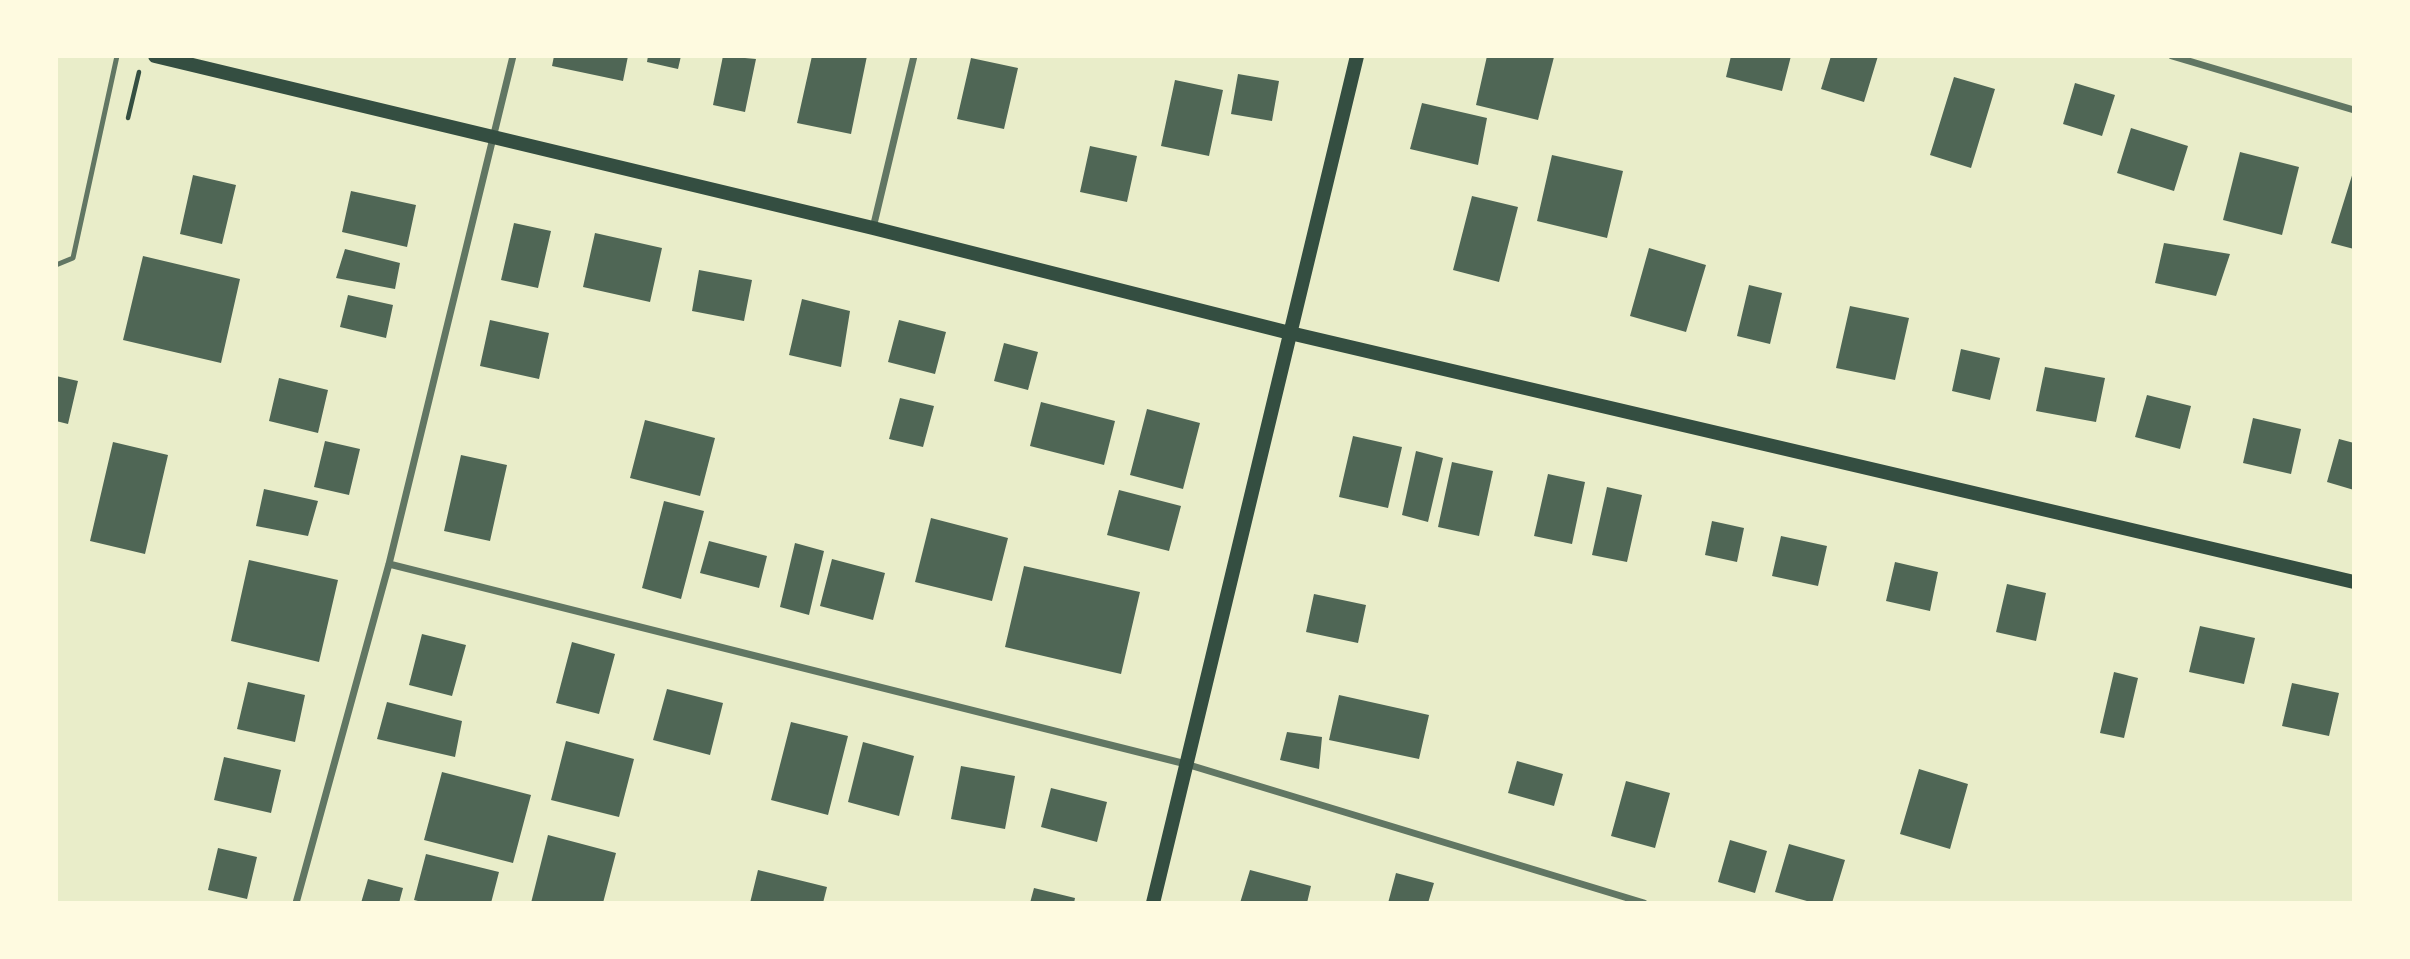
<!DOCTYPE html>
<html>
<head>
<meta charset="utf-8">
<style>
	body { margin:0 }
	#map { position:relative; width:2410px; height:959px; overflow:hidden; background:#e9edc9; font-family:Commissioner,sans-serif }
	canvas { display:block }
	.frame { position:absolute; inset:0; border:58px solid #fefae0; pointer-events:none }
</style>
</head>
<body>
<div id="map">
<canvas width="2410" height="959"></canvas>
<div class="frame"></div>
</div>
<script>
const g = document.querySelector('canvas').getContext('2d');
g.lineJoin = 'round';
function paint(path, color) {
  g.fillStyle = color;
  g.fill(path, 'evenodd');
}
function strokePath(path, color, width, dash) {
  g.strokeStyle = color;
  g.lineWidth = width;
  g.lineCap = dash ? 'butt' : 'round';
  g.setLineDash(dash || []);
  g.stroke(path);
}
paint(new Path2D(`
	M554,56H628L623,81L552,66Z
	M648,56H681L678,69L647,62Z
	M723,56L756,59L745,112L713,105Z
	M812,56H867L851,134L797,123Z
	M1487,56L1554,57L1538,120L1476,105Z
	M1731,56H1791L1782,91L1726,77Z
	M1831,56H1878L1864,102L1821,89Z
	M971,58L1018,68L1004,129L957,119Z
	M1238,74L1279,81L1272,121L1231,114Z
	M1954,77L1995,89L1971,168L1930,155Z
	M1175,80L1223,90L1209,156L1161,146Z
	M2075,83L2115,95L2102,136L2063,124Z
	M1422,103L1487,118L1478,165L1410,149Z
	M2131,128L2188,146L2174,191L2117,173Z
	M1090,146L1137,156L1127,202L1080,192Z
	M2240,152L2299,167L2282,235L2223,220Z
	M1552,155L1623,171L1607,238L1537,221Z
	M2354,169V249L2331,243Z
	M193,175L236,185L222,244L180,234Z
	M351,191L416,205L407,247L342,232Z
	M1472,196L1518,207L1499,282L1453,270Z
	M514,223L551,231L538,288L501,280Z
	M595,233L662,248L650,302L583,287Z
	M2164,243L2230,254L2216,296L2155,283Z
	M1649,248L1706,265L1686,332L1630,316Z
	M345,249L400,263L395,289L336,278Z
	M143,256L240,279L221,363L123,340Z
	M699,270L752,280L744,321L692,311Z
	M1749,285L1782,293L1770,344L1737,336Z
	M348,295L393,305L386,338L340,327Z
	M802,299L850,311L841,367L789,355Z
	M1850,306L1909,318L1895,380L1836,368Z
	M490,320L549,333L539,379L480,366Z
	M899,320L946,332L935,374L888,362Z
	M1004,343L1038,352L1028,390L994,381Z
	M1961,349L2000,358L1990,400L1952,391Z
	M2045,367L2105,378L2096,422L2036,411Z
	M56,376L78,381L68,424L56,421Z
	M279,378L328,390L318,433L269,421Z
	M2147,395L2191,406L2180,449L2135,437Z
	M900,398L934,406L923,447L889,439Z
	M1041,402L1115,421L1104,465L1030,446Z
	M1147,409L1200,423L1183,489L1130,475Z
	M2253,418L2301,429L2291,474L2243,463Z
	M645,420L715,438L700,496L630,478Z
	M1353,436L1402,447L1388,508L1339,497Z
	M2339,439L2354,443V490L2327,482Z
	M325,441L360,449L349,495L314,487Z
	M113,442L168,455L145,554L90,541Z
	M1416,451L1443,458L1428,522L1402,515Z
	M461,455L507,465L490,541L444,531Z
	M1452,462L1493,471L1479,536L1438,527Z
	M1548,474L1585,482L1572,544L1534,536Z
	M1607,487L1642,495L1627,562L1592,555Z
	M264,489L318,501L308,536L256,526Z
	M1119,490L1181,506L1169,551L1107,535Z
	M664,501L704,511L681,599L642,588Z
	M931,518L1008,538L992,601L915,582Z
	M1712,521L1744,528L1737,562L1705,555Z
	M1781,536L1827,546L1818,586L1772,576Z
	M709,541L767,556L759,588L700,573Z
	M795,543L824,551L809,615L780,607Z
	M832,559L885,573L873,620L820,606Z
	M249,560L338,580L319,662L231,641Z
	M1895,562L1938,572L1930,611L1886,601Z
	M1024,566L1140,592L1121,674L1005,647Z
	M2007,584L2046,593L2036,641L1996,632Z
	M1314,594L1366,605L1358,643L1306,632Z
	M2200,626L2255,638L2244,684L2189,672Z
	M422,634L466,645L452,696L409,685Z
	M572,642L615,654L599,714L556,703Z
	M2114,672L2138,678L2124,738L2100,733Z
	M248,682L305,695L295,742L237,729Z
	M2292,683L2339,693L2329,736L2282,726Z
	M667,689L723,703L710,755L653,740Z
	M1339,695L1429,715L1419,759L1329,740Z
	M387,702L462,721L455,757L377,739Z
	M791,722L848,736L828,815L771,800Z
	M1287,732L1322,737L1319,769L1280,760Z
	M566,741L634,759L619,817L551,800Z
	M863,742L914,756L899,816L848,802Z
	M224,757L281,770L271,813L214,800Z
	M1517,761L1563,774L1554,806L1508,793Z
	M961,766L1015,776L1005,829L951,819Z
	M1919,769L1968,784L1950,849L1900,834Z
	M442,772L531,795L513,863L424,840Z
	M1626,781L1670,793L1655,848L1611,836Z
	M1051,788L1107,802L1097,842L1041,827Z
	M548,835L616,853L603,903H531Z
	M1730,840L1767,851L1755,893L1718,882Z
	M1789,844L1845,860L1832,903H1814L1775,892Z
	M218,848L257,857L247,899L208,890Z
	M426,854L499,872L491,903H426L414,900Z
	M758,870L827,887L823,903H750Z
	M1250,870L1311,886L1307,903H1240Z
	M1396,873L1434,883L1428,903H1388Z
	M368,879L403,888L399,903H361Z
	M1034,888L1075,898L1074,903H1030Z`), '#4f6655');
strokePath(new Path2D(`
	M128,118L139,72`), '#344e41', 4.5);
strokePath(new Path2D(`
	M56,265L73,258L117,56`), '#617663', 5);
strokePath(new Path2D(`
	M2172,56L2354,110
	M873,228L914,56
	M389,564L1186,764L1644,903
	M296,903L389,564L513,56`), '#617663', 7);
strokePath(new Path2D(`
	M155,56L873,228L1290,333L2354,582
	M1153,903L1357,56`), '#344e41', 14);
</script>
</body>
</html>
